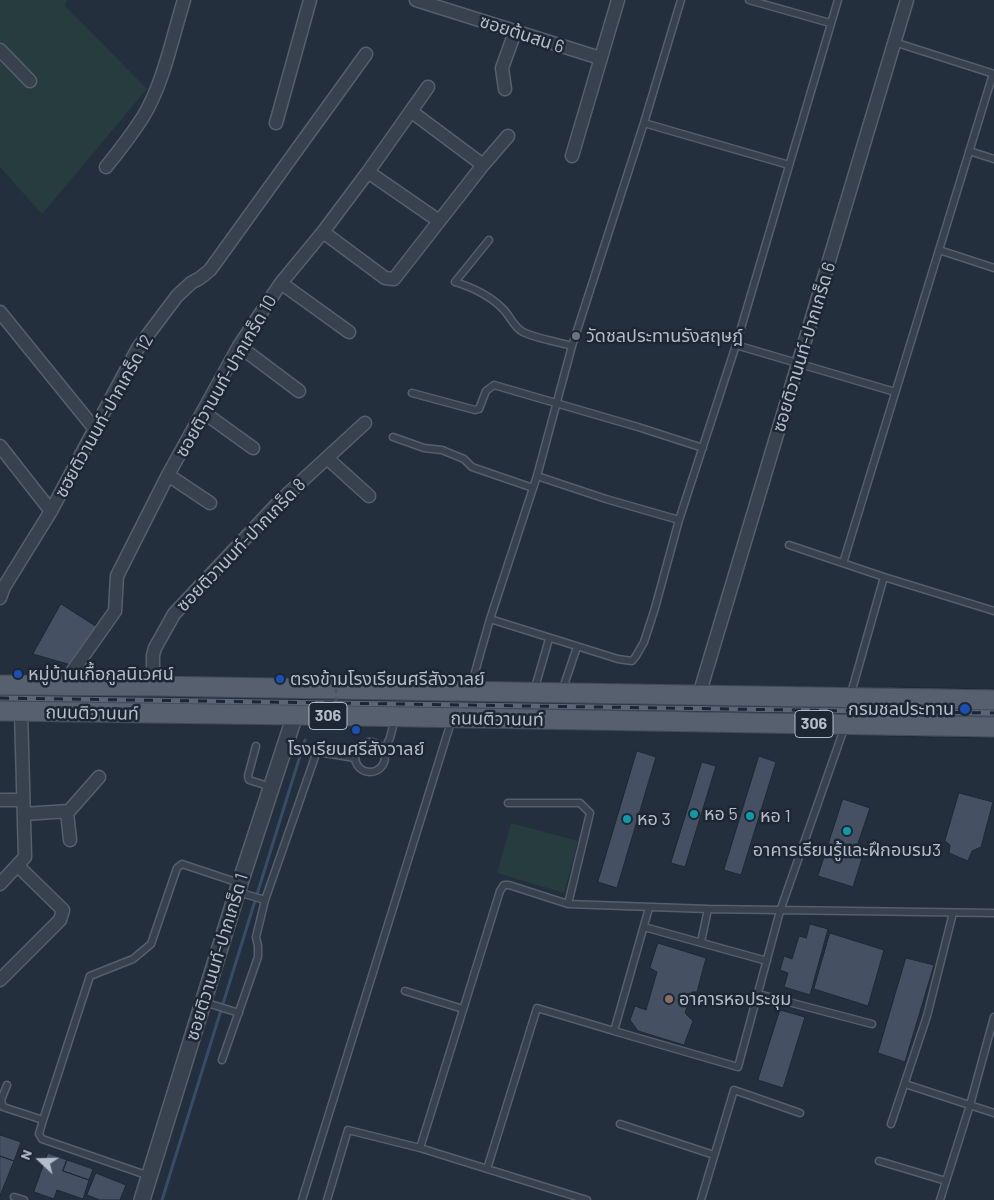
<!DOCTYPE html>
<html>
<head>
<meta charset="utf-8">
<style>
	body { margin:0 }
	#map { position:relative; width:994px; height:1200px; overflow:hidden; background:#242f3e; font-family:Barlow,sans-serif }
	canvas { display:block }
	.north { position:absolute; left:15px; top:1135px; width:50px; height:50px; -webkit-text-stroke:4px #1d2633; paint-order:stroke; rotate:291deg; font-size:14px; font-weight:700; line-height:20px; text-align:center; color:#b4bcc9 }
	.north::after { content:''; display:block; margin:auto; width:18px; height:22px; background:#b4bcc9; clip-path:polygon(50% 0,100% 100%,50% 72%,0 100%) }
</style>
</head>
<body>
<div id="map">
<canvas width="994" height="1200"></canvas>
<div class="north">N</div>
</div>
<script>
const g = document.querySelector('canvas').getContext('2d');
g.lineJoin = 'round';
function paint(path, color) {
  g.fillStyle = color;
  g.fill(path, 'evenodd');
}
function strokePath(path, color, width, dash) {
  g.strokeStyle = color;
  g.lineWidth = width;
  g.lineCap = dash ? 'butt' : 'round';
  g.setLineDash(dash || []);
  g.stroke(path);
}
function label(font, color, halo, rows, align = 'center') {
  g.font = font + ' Barlow,"Noto Sans Thai",sans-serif';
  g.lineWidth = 5;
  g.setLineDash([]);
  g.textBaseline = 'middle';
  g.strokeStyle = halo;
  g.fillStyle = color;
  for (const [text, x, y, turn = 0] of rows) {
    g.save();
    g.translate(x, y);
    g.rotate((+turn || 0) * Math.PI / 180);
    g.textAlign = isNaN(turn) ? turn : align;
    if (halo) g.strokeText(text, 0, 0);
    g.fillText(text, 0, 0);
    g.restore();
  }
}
paint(new Path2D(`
	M0,0H67L65,6L147,89L42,214L0,167Z
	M511,823L578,841L564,893L497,873Z`), '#263c3f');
strokePath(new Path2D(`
	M162,1200L305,740`), '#394c67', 3);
const building = new Path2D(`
	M61,604L97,627L71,665L33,654Z
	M887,687L994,689V738L885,736L883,712Z
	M637,751L656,757L617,888L598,882Z
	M759,756L776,762L741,875L724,870Z
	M702,762L716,766L685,867L671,863Z
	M959,793L993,802L981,847L972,851L968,861L949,853L950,845L945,841Z
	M843,799L870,808L854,855L862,858L853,887L818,876Z
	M810,924L828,929L810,995L784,987L788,973L780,970L784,956L792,959L799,936L806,938Z
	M830,933L884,950L868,1006L814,989Z
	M658,943L706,958L697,992H692L685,1013L693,1021L684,1045L638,1031L630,1020L635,1006L646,1010L657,972L650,968Z
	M906,958L934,965L905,1062L878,1053Z
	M780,1010L805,1017L783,1088L758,1080Z
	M0,1135L21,1142L14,1161L0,1156Z
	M48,1153L67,1160L63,1171L89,1180L83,1199L57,1190L54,1199L34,1192Z
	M0,1156L14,1161L0,1196Z
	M67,1160L93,1169L89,1180L63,1171Z
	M96,1173L126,1185L120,1200H100L87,1195Z`);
paint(building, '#455162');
strokePath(building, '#1f2835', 1);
const service = new Path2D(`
	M749,0L830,23
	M894,42L994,74
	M644,123L789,165
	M969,151L994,159
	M489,240L455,282C471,287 490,296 502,308C510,315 513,327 523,332C535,338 558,342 572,346
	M939,250L994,268
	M736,345L895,392
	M412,393L475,410L479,409L486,391L494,385L638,427L703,448
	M393,437L424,448L442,450L464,459L472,467L533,488
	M537,476L606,499L679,520
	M789,545L884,577L994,611
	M843,563L993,74
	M490,619L618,659L632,661L636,656L644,642L655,608L679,520L736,345L838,0
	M470,690L490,619L537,476L572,346L644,123L681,0
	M534,691L549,639
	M562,691L577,647
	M850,697L884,577
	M355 757a15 15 0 1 1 30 0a15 15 0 1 1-30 0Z
	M256,746L248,776L249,780L271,787
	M384,750L390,738L395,718
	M508,803H580L590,813L568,904
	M238,892L265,900
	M644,927L767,961
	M701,942L708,909
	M405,991L463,1009
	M758,994L872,1024
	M204,1002L239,1013
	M614,1031L738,1067L780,911L845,726
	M222,1060L258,957V946L256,937L265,900L316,754L318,752L355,758
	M905,1084L994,1113
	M7,1085L1,1100L3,1107L43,1120
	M620,1124L714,1155
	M891,1124L927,1016L953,913
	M420,1148L500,891L504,885H509L568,904L708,909L994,913
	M879,1161L946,1181
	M487,1169L537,1008L614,1031L649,908
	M149,1176L42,1139L39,1134L43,1120L90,976L133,959L151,944L177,868L182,864L239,883
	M14,1197L24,1200
	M302,1200L452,719
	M327,1200L348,1130L420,1148L587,1200
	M701,1200L734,1090L800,1113
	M940,1200L970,1105L994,1017`);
const minor = new Path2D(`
	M416,0L600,58
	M0,50L30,81
	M505,89L502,68L515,32
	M412,112L483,165
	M276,123L310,0
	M572,156L618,0
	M106,167C119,151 132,134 143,117C164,82 172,38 184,0
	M368,172L439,221
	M323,232L385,278L394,279L483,165L508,136
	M281,283L349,332
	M0,312L94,428
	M239,346L299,391
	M203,412L253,448
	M0,446L51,511
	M327,458L369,496
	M168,475L210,503
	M0,598L4,587L51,511L138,348L177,296L191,283L200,278L210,270L366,54
	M62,686L115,611L117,576L168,475L239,346L281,283L323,232L368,172L428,87
	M153,686V655L155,648L174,614L280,501L365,423
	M699,695L907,0
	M0,800H23
	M67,812L70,840
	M24,814L69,811L99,777
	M0,884L25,857L21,712
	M0,980L60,920L63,910L18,866`);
const tertiary = new Path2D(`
	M142,1200L240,883L295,715`);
const primary = new Path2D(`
	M0,685L153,686L994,700
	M0,711L295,715L994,727`);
strokePath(service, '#565f6c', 9);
strokePath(minor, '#565f6c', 15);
strokePath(tertiary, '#565f6c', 18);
strokePath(primary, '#414a57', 21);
strokePath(service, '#38414e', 6);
strokePath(minor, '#38414e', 12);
strokePath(tertiary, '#38414e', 15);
strokePath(primary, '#56606e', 19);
const rail = new Path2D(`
	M0,698L994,713`);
strokePath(rail, '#5a6575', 5);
strokePath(rail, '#1d2633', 3, [9]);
strokePath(new Path2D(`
	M336,725V681`), '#44595c', 2, [4, 4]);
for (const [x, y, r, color] of [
	[576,336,5,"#6b7280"],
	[18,674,5,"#1a4fb4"],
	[280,679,5,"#1a4fb4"],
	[965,709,6,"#1a4fb4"],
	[356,730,5,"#1a4fb4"],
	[694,814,5,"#0f9aa8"],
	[750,816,5,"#0f9aa8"],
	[627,819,5,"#0f9aa8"],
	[847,831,5,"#0f9aa8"],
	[669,999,5,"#8d6e63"]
]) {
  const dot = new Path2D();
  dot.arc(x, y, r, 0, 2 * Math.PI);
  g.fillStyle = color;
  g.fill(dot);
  strokePath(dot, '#1d2633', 2);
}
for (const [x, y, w] of [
	[328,716,38],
	[814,724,38]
]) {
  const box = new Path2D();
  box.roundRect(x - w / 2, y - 13.5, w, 27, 4);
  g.fillStyle = '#1d2633';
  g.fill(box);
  strokePath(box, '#b4bcc9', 1);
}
label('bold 16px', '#b4bcc9', null, [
	["306",328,716],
	["306",814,724]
]);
label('18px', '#b4bcc9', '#1d2633', [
	["ซอยต้นสน 6",522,34,18],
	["ซอยติวานนท์-ปากเกร็ด 6",804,347,-73],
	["ซอยติวานนท์-ปากเกร็ด 10",226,376,-60],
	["ซฮยติวานนท์-ปากเกร็ด 12",104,416,-61],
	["ซอยติวานนท์-ปากเกร็ด 8",241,545,-46],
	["ถนนติวานนท์",92,713,1],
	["ถนนติวานนท์",497,719,1],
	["ซอยติวานนท์-ปากเกร็ด 1",217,957,-73]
]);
label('18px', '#b4bcc9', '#1d2633', [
	["วัดชลประทานรังสฤษฎ์",586,336],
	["หมู่บ้านเกื้อกูลนิเวศน์",28,674],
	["ตรงข้ามโรงเรียนศรีสังวาลย์",290,679],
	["กรมชลประทาน",954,709,"right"],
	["โรงเรียนศรีสังวาลย์",356,749,"center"],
	["หอ 5",704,814],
	["หอ 1",760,816],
	["หอ 3",637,819],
	["อาคารเรียนรู้และฝึกอบรม3",847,850,"center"],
	["อาคารหอประชุม",679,999]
], 'left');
</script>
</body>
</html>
